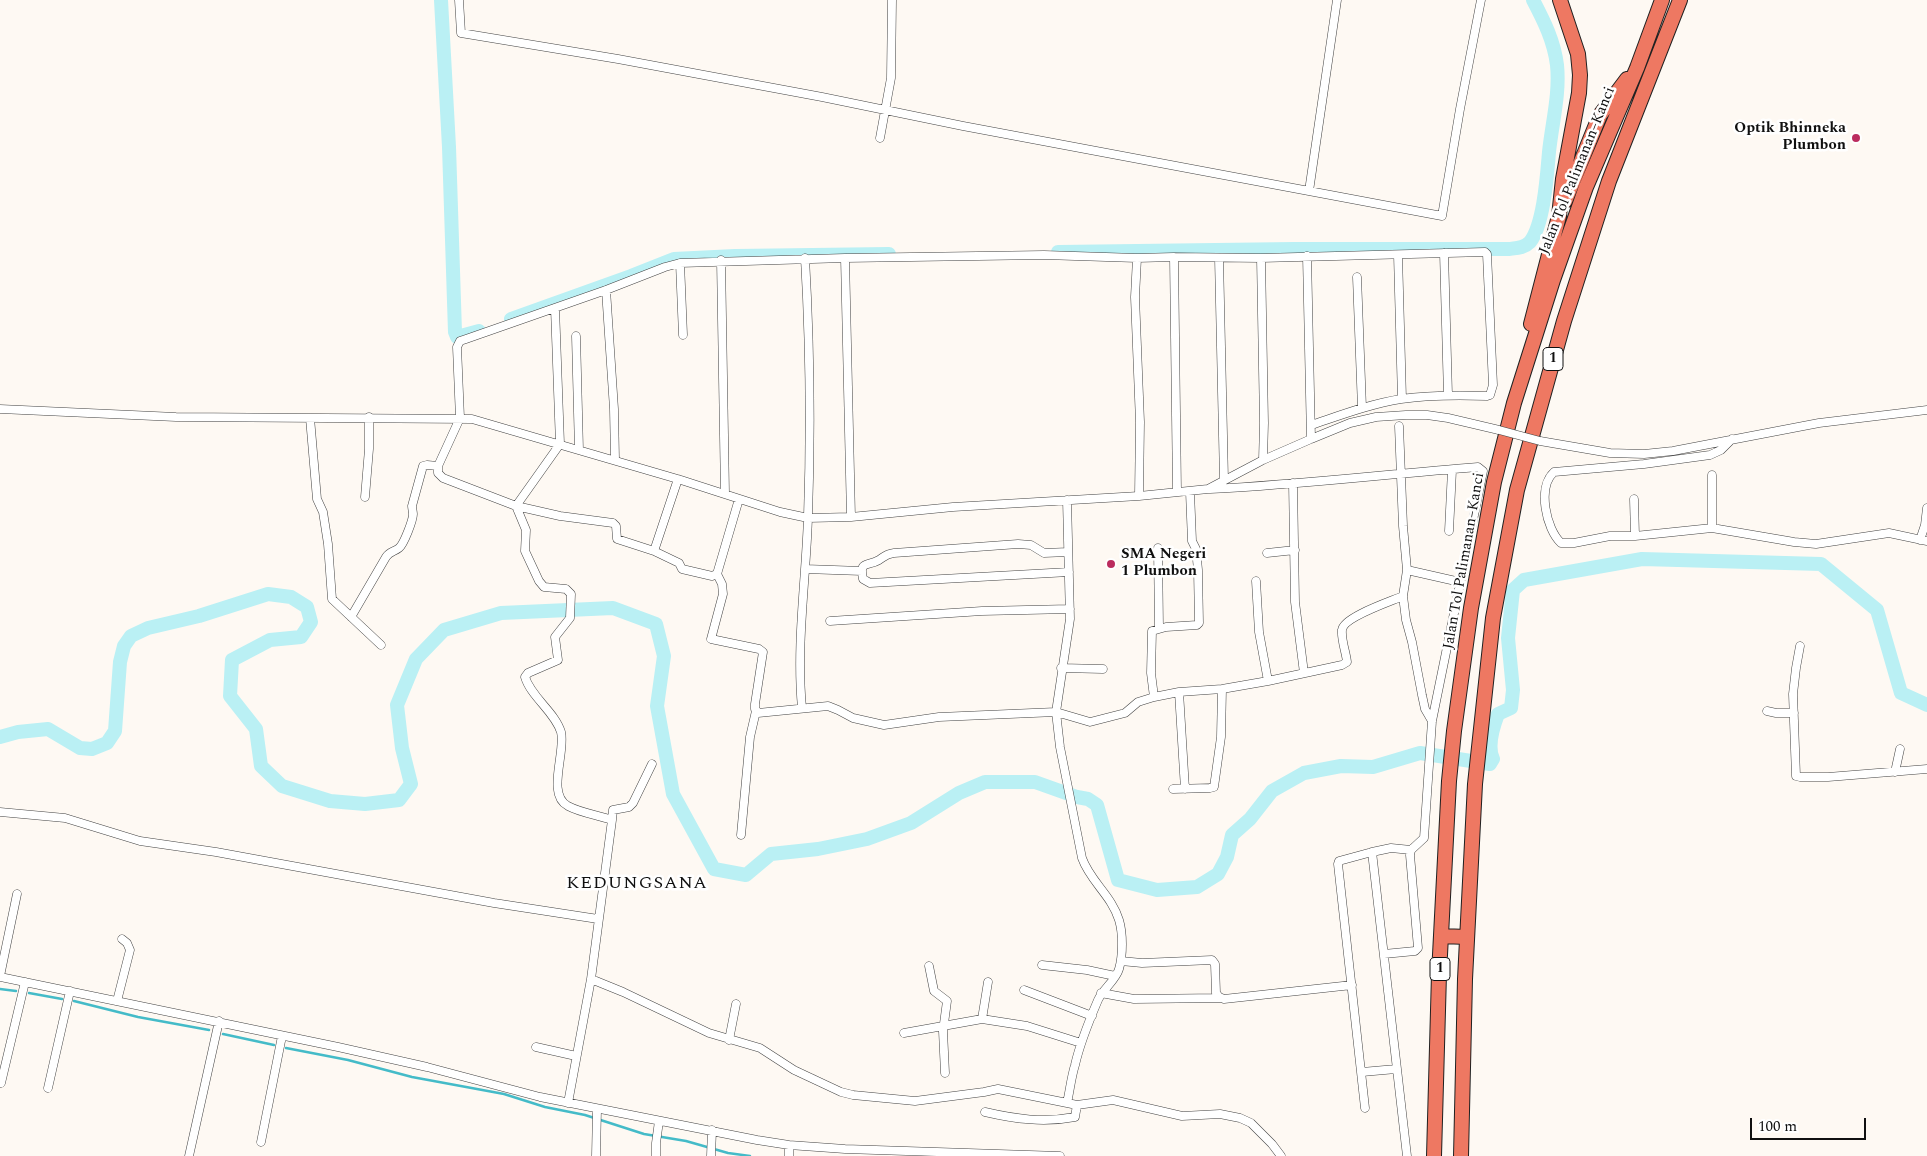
<!DOCTYPE html>
<html>
<head>
<meta charset="utf-8">
<style>
	body { margin:0 }
	#map { position:relative; width:1927px; height:1156px; overflow:hidden; background:#fef9f3; font-family:Spectral,serif }
	canvas { display:block }
	.scale { position:absolute; left:1750px; top:1118px; width:116px; height:22px; box-sizing:border-box; border:2px solid #101010; border-top:0; padding-left:6px; font-size:15px; line-height:18px; white-space:nowrap; color:#101010; -webkit-text-stroke:4px #fff; paint-order:stroke }
</style>
</head>
<body>
<div id="map">
<canvas width="1927" height="1156"></canvas>
<div class="scale">100 m</div>
</div>
<script>
const g = document.querySelector('canvas').getContext('2d');
g.lineJoin = 'round';
function strokePath(path, color, width, dash) {
  g.strokeStyle = color;
  g.lineWidth = width;
  g.lineCap = dash ? 'butt' : 'round';
  g.setLineDash(dash || []);
  g.stroke(path);
}
function label(font, color, halo, rows, align = 'center') {
  g.font = font + ' Spectral,serif';
  g.lineWidth = 5;
  g.setLineDash([]);
  g.textBaseline = 'middle';
  g.strokeStyle = halo;
  g.fillStyle = color;
  for (const [text, x, y, turn = 0] of rows) {
    g.save();
    g.translate(x, y);
    g.rotate((+turn || 0) * Math.PI / 180);
    g.textAlign = isNaN(turn) ? turn : align;
    if (halo) g.strokeText(text, 0, 0);
    g.fillText(text, 0, 0);
    g.restore();
  }
}
strokePath(new Path2D(`
	M0,989L16,991
	M29,993L62,999
	M74,1001L138,1017L209,1030
	M223,1034L274,1045
	M286,1048L348,1060L412,1077L504,1094L545,1107L585,1115L644,1134L686,1141L728,1153L750,1156`), '#44bbc8', 2.5);
strokePath(new Path2D(`
	M441,0L449,147L455,332L457,337L479,331
	M1058,252L1294,249H1509C1517,248 1524,248 1530,242C1544,224 1547,175 1549,152C1552,123 1560,94 1557,65C1554,41 1544,21 1533,0
	M511,319L631,276L674,259L735,256L889,254
	M0,737L18,732L48,729L80,748L92,749L107,743L115,731L120,662L124,646L131,636L148,628L199,616L268,594L291,597L307,607L311,622L301,637L270,640L232,660L230,696L256,729L261,766L282,786L330,801L365,804L399,800L411,784L402,748L397,705L416,659L444,630L501,613L613,608L656,624L664,656L657,706L673,794L714,869L746,875L771,854L818,849L867,839L911,823L959,793L985,782H1035L1077,797L1088,799L1097,805L1118,880L1157,890L1197,887L1218,874L1227,857L1232,835L1250,819L1272,791L1304,773L1341,766L1373,767L1420,753L1490,764L1493,759C1487,746 1493,727 1498,714L1511,708L1513,690L1508,638L1513,590L1524,580L1642,559L1821,564L1877,610L1901,693L1927,705`), '#baf0f4', 14);
const street = new Path2D(`
	M459,0L461,33L618,59L822,97L963,126L1442,216L1460,109L1481,0
	M880,138L891,78L892,0
	M1309,191L1337,0
	M1444,253L1448,395
	M1398,255L1402,399
	M1307,256L1311,439
	M1174,257L1177,492
	M845,258L1044,255L1137,258L1174,257L1261,258L1485,252L1487,254L1493,385L1490,395L1487,396C1458,395 1429,395 1401,399C1370,404 1341,415 1311,425
	M1137,258L1135,297L1140,422L1139,496
	M1219,258L1224,480
	M1261,258L1264,423L1263,460
	M721,260L725,494
	M680,263L683,335
	M1357,277L1362,408
	M606,290L614,409L615,460
	M555,308L560,444L516,506L443,478L438,473V466L460,418L457,347L460,341L466,339L606,290L665,267L680,263L845,258L851,517
	M576,336L579,450
	M0,409L176,417L472,419L681,480L780,512L808,518L851,517L953,507L1139,496L1208,489L1263,460L1311,439L1350,423L1376,417L1406,415H1427L1448,418L1499,430
	M310,418L317,499L323,512L328,544L332,599L381,645
	M1399,426L1403,526L1407,570L1403,596L1406,620L1412,642L1422,695L1425,709L1432,721
	M1540,441L1610,453L1644,454L1673,451L1819,423L1927,410
	M1293,483L1295,602L1304,673
	M1210,489C1299,485 1388,474 1478,467L1483,471L1432,721L1424,838L1411,850L1410,855L1418,948L1415,951L1384,954
	M365,497L369,449V417
	M739,499L717,574L722,584L723,594L711,639L759,649L763,652L755,704V709L758,713L828,706L838,710L853,718L884,725L939,717L1056,712L1060,747L1082,858C1090,881 1112,896 1119,920C1123,933 1123,955 1119,969C1116,980 1103,989 1098,1000C1089,1021 1080,1043 1075,1065C1071,1078 1070,1090 1067,1103
	M1634,499L1635,536L1712,528L1794,542L1816,544L1889,533L1927,541
	M1067,500L1070,619L1056,712L1090,722L1125,713L1138,702L1154,697L1179,692L1222,689L1268,681L1342,665L1347,662C1346,652 1341,640 1342,630C1343,617 1392,601 1403,596
	M1712,528V475
	M1449,531L1452,470
	M1635,536H1610L1574,543H1561C1546,529 1537,487 1554,472L1644,464L1710,455L1721,450L1732,439
	M1920,540L1925,525L1927,508
	M1158,548L1159,628
	M654,551L678,479
	M1068,552L1044,553L1031,545L1018,544L894,553C886,554 885,556 879,560C867,567 859,560 863,579L870,583L1069,572
	M1267,553L1295,550
	M805,569L862,571
	M1407,570L1460,582
	M1256,581L1259,632L1268,681
	M351,617L386,557C390,551 394,552 399,548C404,544 413,520 413,514C413,513 412,507 412,506L423,466L427,465L438,466
	M830,621L982,611L1070,609
	M1800,646L1796,668L1793,694L1796,776L1800,777H1828L1927,769
	M1061,668L1103,669
	M1179,692L1185,789
	M1154,697L1151,673L1152,631L1166,627L1197,625L1199,623L1198,570L1196,549L1192,541L1190,492
	M802,708C796,644 806,580 808,517C811,431 810,344 805,258
	M1767,711L1776,713H1794
	M1895,772L1900,749
	M1173,789L1210,788L1214,787L1221,737L1222,689
	M0,812L65,818L140,841L216,852L494,903L598,919
	M612,820L613,810L629,807L633,803L652,764
	M741,835L750,737L756,711
	M1121,961L1142,963L1212,960L1215,964L1216,993L1219,997L1224,999L1352,985
	M1042,965L1087,970L1115,976
	M929,966L934,991L947,1001L943,1031L945,1073
	M0,976L17,894
	M0,977L338,1047L427,1067L540,1097L757,1140L789,1145L845,1149L1060,1156
	M591,979L623,992L709,1033L760,1048L794,1070L841,1092L853,1095L915,1101L984,1092L998,1089L1077,1105L1113,1100L1182,1116L1220,1114L1240,1118L1251,1123L1272,1144L1281,1156
	M1024,990L1092,1016
	M1101,993L1134,999L1221,998
	M117,1001L130,950L127,943L122,939
	M982,1019L988,982
	M904,1033L982,1019L1027,1026L1081,1043
	M729,1040L736,1004
	M536,1047L576,1056
	M1362,1072L1396,1069
	M1,1083L25,982
	M48,1088L70,991
	M568,1103L591,979L612,820C598,815 581,813 568,806C546,795 566,752 561,732C555,712 531,697 525,677L528,673L558,660L555,637L570,618L571,594L566,589L544,587L539,581L525,551L526,530L516,506L560,516L613,523L616,526L617,539L654,551L679,563L682,569L712,576L717,574
	M1365,1108L1338,864L1339,861L1372,852
	M985,1112C1015,1119 1044,1123 1075,1117L1077,1105
	M261,1142L282,1036
	M189,1156L219,1021
	M596,1156L597,1109
	M656,1156V1143L659,1121
	M711,1156L712,1130
	M789,1156V1145
	M1407,1156L1372,852L1391,848L1411,850`);
const highway = new Path2D(`
	M1565,201L1600,115L1627,79
	M1531,324L1559,216L1563,179L1579,93L1580,75L1578,54L1560,0
	M1441,936L1467,937
	M1434,1156L1439,974L1449,781L1454,731L1471,608L1494,482L1514,403L1553,280L1586,187L1637,68L1662,0
	M1461,1156L1465,979L1475,784L1493,618L1517,490L1564,321L1609,181L1680,0`);
strokePath(street, '#434343', 9);
strokePath(highway, '#212121', 16);
strokePath(street, '#fff', 8);
strokePath(highway, '#ee7862', 14);
const streetBridge = new Path2D(`
	M1499,430L1540,441`);
strokePath(streetBridge, '#434343', 9, []);
strokePath(streetBridge, '#fff', 8);
for (const [x, y, r, color] of [
	[1856,138,5,"#bb2c5e"],
	[1111,564,5,"#bb2c5e"]
]) {
  const dot = new Path2D();
  dot.arc(x, y, r, 0, 2 * Math.PI);
  g.fillStyle = color;
  g.fill(dot);
  strokePath(dot, '#fff', 2);
}
for (const [x, y, w] of [
	[1553,359,20],
	[1440,969,20]
]) {
  const box = new Path2D();
  box.roundRect(x - w / 2, y - 11.5, w, 23, 4);
  g.fillStyle = '#fff';
  g.fill(box);
  strokePath(box, '#101010', 1);
}
label('bold 14px', '#101010', null, [
	["1",1553,359],
	["1",1440,969]
]);
label('bold 15px', '#101010', '#fff', [
	["Optik Bhinneka",1846,129],
	["Plumbon",1846,146],
	["SMA Negeri",1121,555,"left"],
	["1 Plumbon",1121,572,"left"]
], 'right');
label('15px', '#101010', '#fff', [
	["Jalan Tol Palimanan–Kanci",1578,171,-68],
	["Jalan Tol Palimanan–Kanci",1465,561,-80]
]);
g.letterSpacing = '1px';
label('18px', '#101010', '#fff', [
	["KEDUNGSANA",637,884]
]);
g.letterSpacing = '0px';
</script>
</body>
</html>
